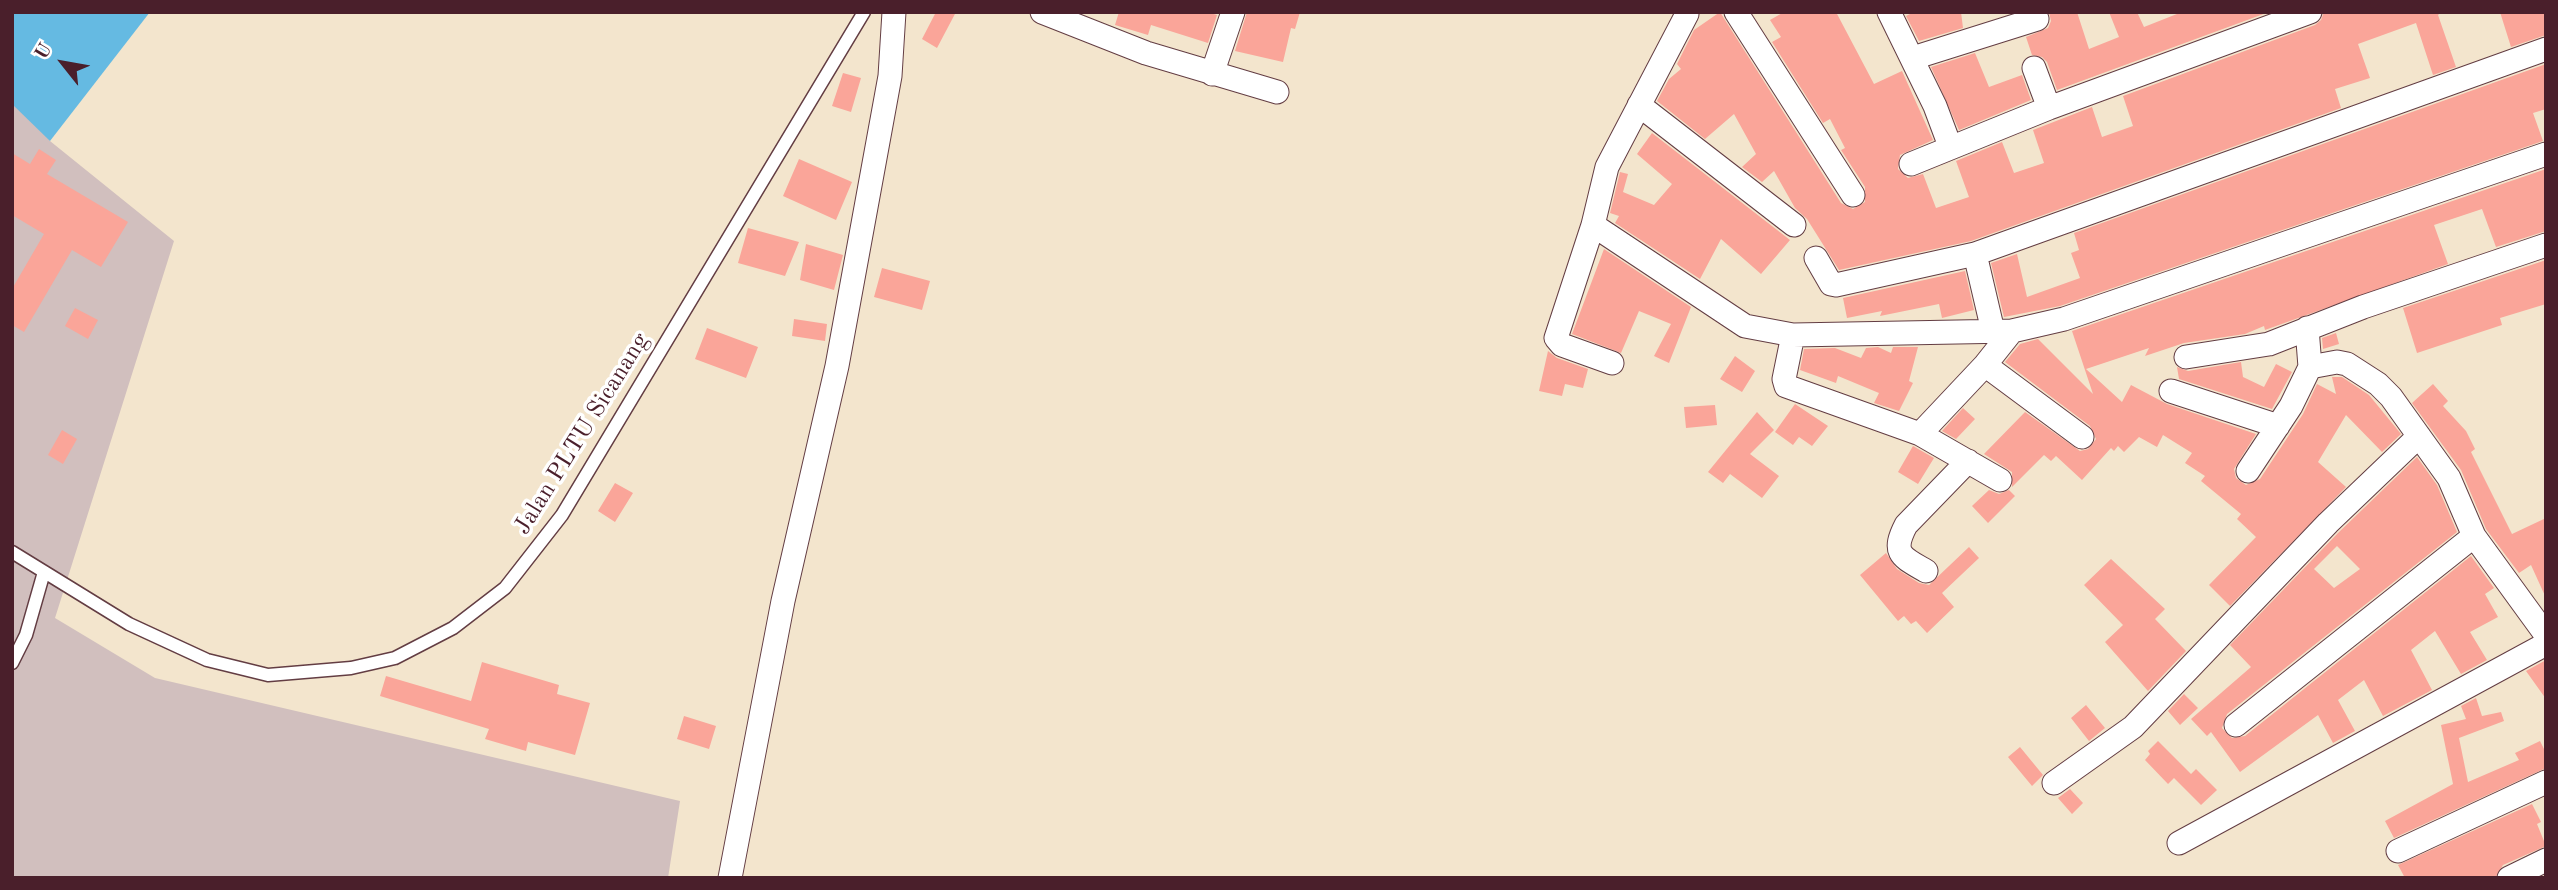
<!DOCTYPE html>
<html>
<head>
<meta charset="utf-8">
<style>
	body { margin:0 }
	#map { position:relative; width:2558px; height:890px; overflow:hidden; background:#f3e5cd; font-family:"Old Standard TT",serif }
	canvas { display:block }
	.frame { position:absolute; inset:0; border:14px solid #4a1f2b; pointer-events:none }
	.north { position:absolute; left:28px; top:28px; width:70px; height:70px; -webkit-text-stroke:5px #fff; paint-order:stroke; rotate:301deg; font-size:19px; font-weight:700; line-height:28px; text-align:center; color:#4a1f2b }
	.north::after { content:''; display:block; margin:auto; width:24px; height:32px; background:#4a1f2b; clip-path:polygon(50% 0,100% 100%,50% 72%,0 100%) }
</style>
</head>
<body>
<div id="map">
<canvas width="2558" height="890"></canvas>
<div class="frame"></div>
<div class="north">U</div>
</div>
<script>
const g = document.querySelector('canvas').getContext('2d');
g.lineJoin = 'round';
function paint(path, color) {
  g.fillStyle = color;
  g.fill(path, 'evenodd');
}
function strokePath(path, color, width, dash) {
  g.strokeStyle = color;
  g.lineWidth = width;
  g.lineCap = dash ? 'butt' : 'round';
  g.setLineDash(dash || []);
  g.stroke(path);
}
function label(font, color, halo, rows, align = 'center') {
  g.font = font + ' "Old Standard TT",serif';
  g.lineWidth = 7;
  g.setLineDash([]);
  g.textBaseline = 'middle';
  g.strokeStyle = halo;
  g.fillStyle = color;
  for (const [text, x, y, turn = 0] of rows) {
    g.save();
    g.translate(x, y);
    g.rotate((+turn || 0) * Math.PI / 180);
    g.textAlign = isNaN(turn) ? turn : align;
    if (halo) g.strokeText(text, 0, 0);
    g.fillText(text, 0, 0);
    g.restore();
  }
}
paint(new Path2D(`
	M12,52L50,141L174,241L55,618L155,678L680,801L668,878H12Z`), '#d1bfbe');
paint(new Path2D(`
	M12,12H150L50,141L12,104Z`), '#65bae2');
paint(new Path2D(`
	M936,12H956L937,48L922,39Z
	M1119,12H1207L1217,15L1208,43L1151,25L1148,35L1115,25Z
	M1247,12H1300L1295,29L1291,28L1283,62L1235,51Z
	M1720,12L1841,203L1853,209L1865,202V187L1841,150L1845,148L1830,119L1823,123L1772,42L1781,37L1770,20L1784,12H1836L1874,84L1902,71L1933,140L1900,155L1898,169L1908,178L1923,174L1936,208L1969,197L1956,161L2002,142L2014,173L2044,163L2033,130L2092,107L2102,137L2133,126L2123,96L2315,25L2321,20L2324,12H2441L2438,15L2456,67L2433,75L2416,23L2358,44L2370,78L2335,89L2341,108L1971,241L1839,270L1807,219L1795,208L1774,171L1762,182L1742,167L1756,154L1734,114L1705,139L1657,101L1669,79L1681,69L1677,64L1694,30Z
	M1914,12H1961L1963,28L1919,41L1906,16Z
	M2049,12H2077L2089,49L2119,37L2109,12H2137L2144,27L2182,12H2269L2057,90L2047,62L2042,57L2032,55L2026,37L2048,28L2051,21Z
	M2500,12H2546V35L2511,47Z
	M1975,53L1989,87L2022,75L2031,100L1959,130L1931,67Z
	M2546,64V109L2533,113L2543,141L2060,306L2004,317L1991,263L2017,254L2027,297L2080,278L2071,253L2079,250L2074,233Z
	M843,73L861,78L851,112L832,106Z
	M1652,133L1790,240L1761,274L1721,239L1700,279L1615,223L1619,216L1610,213L1620,172L1628,174L1623,192L1654,205L1672,184L1637,154Z
	M39,149L56,160L47,174L128,222L101,267L72,250L24,332L12,325V289L44,234L12,215V153L30,164Z
	M799,159L852,182L836,220L783,196Z
	M2546,169V231L2496,247L2482,209L2434,225L2448,264L2265,330L2264,326L2245,334L2184,343L2145,356L2149,348L2086,369L2122,402L2131,385L2167,404L2256,434L2234,469L2236,478L2246,485L2260,479L2303,414L2317,384L2336,394L2332,377H2342L2369,395L2401,434L2382,452L2346,415L2318,462L2346,487L2230,606L2209,585L2256,537L2237,519L2241,514L2201,481L2205,476L2185,463L2192,453L2163,435L2157,447L2139,437L2124,452L2118,446L2114,451L2111,448L2082,480L2056,456L2051,461L2044,455L2012,487V472L1984,454L2025,412L2080,451L2088,449L2096,439L2090,426L2005,362L2020,344L2038,339L2093,394L2072,331Z
	M748,228L799,242L785,276L738,263Z
	M806,244L843,255L834,290L800,280Z
	M1604,249L1691,307L1669,363L1654,356L1671,324L1639,311L1621,353L1572,334Z
	M2546,260V304L2500,318L2502,325L2417,353L2403,308Z
	M882,268L930,281L922,310L874,297Z
	M1965,271L1974,310L1942,318L1939,304L1880,316L1882,311L1847,318L1843,298Z
	M75,308L98,320L88,339L65,326Z
	M794,319L827,324L825,341L792,336Z
	M707,328L758,347L746,378L695,359Z
	M2336,333L2339,344L2323,349L2322,338Z
	M1878,347L1891,353L1893,347H1918L1909,381L1913,383L1899,411L1874,403L1879,393L1838,376L1836,383L1800,370L1804,349L1835,348L1861,358L1866,348Z
	M1548,351L1557,358L1588,369L1583,388L1565,384L1562,396L1539,391Z
	M1735,356L1755,371L1742,392L1720,379Z
	M2241,362L2243,377L2264,387L2276,364L2292,372L2272,409L2179,379L2177,367L2188,371Z
	M2433,384L2448,401L2443,406L2466,431L2475,449L2471,452L2512,534L2546,518V598L2531,565L2519,573L2486,529L2461,470L2412,403Z
	M1795,404L1828,426L1812,446L1799,437L1793,445L1775,432Z
	M1715,405L1717,425L1686,428L1684,407Z
	M1963,408L1975,419L1956,439L1942,431Z
	M1757,412L1774,430L1750,454L1779,476L1762,498L1730,474L1723,483L1708,472Z
	M62,430L77,439L63,464L48,455Z
	M1913,446L1934,458L1918,484L1898,472Z
	M2417,457L2437,485L2457,532L2227,714L2222,728L2232,738L2245,736L2471,556L2494,588L2485,594L2498,617L2470,632L2487,660L2461,674L2435,631L2411,650L2432,690L2383,716L2364,680L2338,700L2355,731L2333,743L2318,715L2240,772L2211,732L2207,736L2191,719L2251,667L2230,645L2338,533ZM2337,546L2360,569L2334,588L2314,569Z
	M615,483L633,493L615,522L598,511Z
	M1989,490L1999,494L2009,490L2015,496L1988,523L1972,506Z
	M1969,547L1979,558L1942,593L1954,607L1927,633L1916,621L1911,624L1904,616L1898,621L1860,575L1886,553L1897,569L1919,583L1929,585Z
	M2111,559L2165,609L2155,619L2186,651L2148,691L2105,642L2123,625L2084,585Z
	M2546,660V699L2526,671Z
	M482,662L559,685L557,694L590,703L575,755L528,742L526,751L485,739L489,729L380,696L386,676L471,701Z
	M2184,694L2198,708L2180,725L2168,711Z
	M2476,698L2482,716L2501,712L2504,721L2459,738L2468,782L2519,760L2515,753L2540,741L2546,753V768L2394,838L2385,821L2453,784L2441,725L2466,719L2461,706Z
	M2086,705L2105,728L2089,741L2071,718Z
	M684,716L716,726L709,749L677,739Z
	M2158,741L2191,774L2196,769L2217,790L2201,805L2174,778L2168,784L2145,760L2150,754L2148,751Z
	M2020,747L2043,775L2032,786L2008,757Z
	M2070,789L2083,803L2072,814L2058,798Z
	M2532,804L2541,822L2537,824L2546,846L2503,865L2495,878H2405L2398,865Z`), '#faa599');
const service = new Path2D(`
	M12,552L129,624L207,660L268,675L351,668L395,658L453,628L505,588L562,515L864,12
	M12,663L26,635L44,572`);
const minor = new Path2D(`
	M1042,12L1146,53L1277,92
	M1736,12L1853,195
	M1889,12L1935,106L1950,146
	M1913,58L2037,19
	M2034,68L2049,108
	M1212,74L1233,12
	M1639,105L1794,225
	M1911,164L2049,108L2310,12
	M1593,225L1745,326L1793,335L2012,331L2064,319L2546,154
	M1975,254L1993,331
	M1816,258L1831,284L1836,285L1975,254L2546,49
	M1793,335L1784,379L1786,386L1920,434L2000,480
	M2186,357L2269,344L2363,307L2546,245
	M1612,363L1562,345L1556,338L1593,225L1607,167L1687,14
	M1985,365L2082,437
	M2310,367L2337,362L2347,364L2378,384L2391,397L2449,478L2474,536L2546,635
	M2171,391L2278,426
	M1920,434L1985,365L2012,331
	M2248,471L2291,406L2310,367L2307,328
	M1926,571C1902,557 1891,554 1906,525L1968,461
	M2236,725L2474,536
	M2054,783L2133,727L2328,523L2419,436
	M2179,843L2546,644
	M2398,851L2546,782
	M730,878L783,601L837,366L890,76L894,12
	M2509,878L2546,860`);
strokePath(service, '#633d43', 15);
strokePath(minor, '#633d43', 25);
strokePath(service, '#fff', 12);
strokePath(minor, '#fff', 23);
label('24px', '#4a1f2b', '#fff', [
	["Jalan PLTU Sicanang",582,434,-58]
]);
</script>
</body>
</html>
